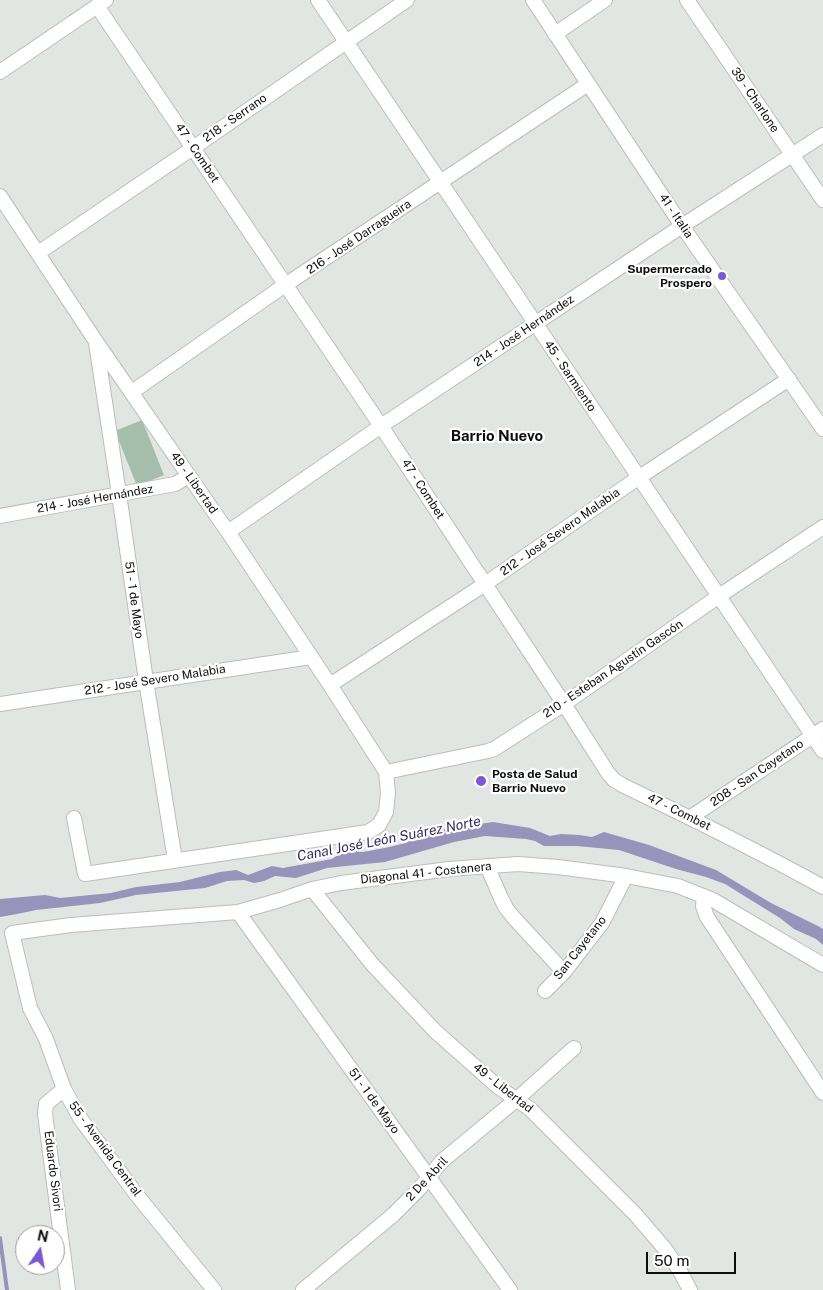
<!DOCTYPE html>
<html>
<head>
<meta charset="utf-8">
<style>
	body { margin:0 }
	#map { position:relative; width:823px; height:1290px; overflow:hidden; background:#e2e6e3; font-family:"Public Sans",sans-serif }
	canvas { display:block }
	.north { position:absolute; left:15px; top:1225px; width:50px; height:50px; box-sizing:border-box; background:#fff; border:1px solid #9e9e9e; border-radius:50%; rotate:12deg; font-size:14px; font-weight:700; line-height:20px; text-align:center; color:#0c0d0c }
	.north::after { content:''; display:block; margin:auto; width:18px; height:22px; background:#785ad4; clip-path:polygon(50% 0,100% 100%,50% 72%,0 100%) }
	.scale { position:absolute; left:646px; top:1252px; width:90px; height:22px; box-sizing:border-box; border:2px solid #0c0d0c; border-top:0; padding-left:6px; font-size:15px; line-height:18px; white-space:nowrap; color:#0c0d0c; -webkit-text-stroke:4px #fff; paint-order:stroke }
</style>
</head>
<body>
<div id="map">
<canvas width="823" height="1290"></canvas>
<div class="north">N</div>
<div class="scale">50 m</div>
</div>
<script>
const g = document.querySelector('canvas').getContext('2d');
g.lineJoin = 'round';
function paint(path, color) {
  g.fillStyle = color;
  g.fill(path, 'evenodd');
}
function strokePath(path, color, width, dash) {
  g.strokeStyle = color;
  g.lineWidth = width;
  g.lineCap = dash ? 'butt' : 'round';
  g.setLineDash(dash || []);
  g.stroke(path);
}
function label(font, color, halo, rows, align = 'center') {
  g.font = font + ' "Public Sans",sans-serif';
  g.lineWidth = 4.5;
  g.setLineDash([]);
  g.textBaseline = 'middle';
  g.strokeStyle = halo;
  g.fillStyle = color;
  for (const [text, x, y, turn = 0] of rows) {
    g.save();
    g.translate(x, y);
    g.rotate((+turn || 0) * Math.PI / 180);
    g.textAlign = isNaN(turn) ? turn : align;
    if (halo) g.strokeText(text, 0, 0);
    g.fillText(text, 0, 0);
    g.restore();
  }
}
paint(new Path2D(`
	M142,420L164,475L137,486L115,431Z`), '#a5beab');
paint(new Path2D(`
	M493,822L530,828L550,836L561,834L579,835L592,837L604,832L649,845L716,870L771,903L818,926L823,929V945L816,939L794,929L780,918L725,884L706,877L676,869L619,850L577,846H544L535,841L526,839L485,836L454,842L385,862L327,868L296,878L275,876L264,881L254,883L244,880L227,881L205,888L136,895L100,903L36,910L17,914L0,917V899L45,895L60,898L111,893L136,887L180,882L220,872L236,870L248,875L272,866L283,868L332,859L347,849L363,852L385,848L406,843L420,834L458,827Z`), '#9893ba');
strokePath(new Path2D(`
	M0,1238L7,1290`), '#9893ba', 4);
const minor = new Path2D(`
	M318,0L823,751
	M533,0L682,226L823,429
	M687,0L823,200
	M97,6L381,426L564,704L608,773L614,780L624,786C691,818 758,851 823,887
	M555,34L605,0
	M0,72L106,0
	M0,196L95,340L189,476L228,532L330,685L386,772L388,793L386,812L379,825L368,832L85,874L74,818
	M38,253L193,148L407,0
	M96,343L119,494L146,681L175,860
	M132,392L285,285L588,84
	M0,516L175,484L189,476
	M228,532L381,426L682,226L823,135
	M330,685L485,584L638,478L789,379
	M0,704L311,657
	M386,772L488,751L494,749L564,704L719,596L823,527
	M691,817L823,729
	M487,866L501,898L506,908L514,918L564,972
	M312,889L372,964L435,1031L497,1086L530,1109L636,1215L665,1249L680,1271L690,1290
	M704,896L703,906L707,917L823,1093
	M238,912L510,1290
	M545,991L564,972L602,923L626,876
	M64,1089L46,1104L45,1114L68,1290
	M214,1290L136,1194L80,1118L64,1089L46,1039L30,1008L12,933L71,925L238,912L280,900L312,889L341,883L449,869L518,864L558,867L626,876L678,886L713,900L823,965
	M303,1290L393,1215L420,1188L442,1161L517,1099L574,1048`);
strokePath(minor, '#babebb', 16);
strokePath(minor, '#fff', 14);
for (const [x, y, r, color] of [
	[722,276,5,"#785ad4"],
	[481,781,6,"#785ad4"]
]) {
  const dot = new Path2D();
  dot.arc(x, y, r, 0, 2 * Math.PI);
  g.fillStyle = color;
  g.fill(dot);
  strokePath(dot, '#fff', 2);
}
label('12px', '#0c0d0c', '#fff', [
	["39 - Charlone",755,100,56],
	["218 - Serrano",235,118,-35],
	["47 - Combet",197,153,56],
	["41 - Italia",676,216,56],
	["216 - José Darragueira",359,237,-34],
	["214 - José Hernández",524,331,-34],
	["45 - Sarmiento",570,376,56],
	["49 - Libertad",194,483,55],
	["47 - Combet",423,489,57],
	["214 - José Hernández",95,499,-10],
	["212 - José Severo Malabia",560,532,-35],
	["51 - 1 de Mayo",134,600,82],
	["210 - Esteban Agustín Gascón",613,669,-34],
	["212 - José Severo Malabia",155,680,-9],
	["208 - San Cayetano",757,773,-34],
	["47 - Combet",679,812,26],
	["Diagonal 41 - Costanera",426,873,-6],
	["San Cayetano",580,948,-52],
	["49 - Libertad",503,1088,38],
	["51 - 1 de Mayo",374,1101,54],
	["55 - Avenida Central",105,1149,54],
	["Eduardo Sivori",53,1171,83],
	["2 De Abril",427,1179,-47]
]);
label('bold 12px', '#0c0d0c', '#fff', [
	["Supermercado",712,269],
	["Prospero",712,283],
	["Posta de Salud",492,774,"left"],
	["Barrio Nuevo",492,788,"left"]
], 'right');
label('italic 14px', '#372c5f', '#fff', [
	["Canal José León Suárez Norte",389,839,-11]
]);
label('bold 15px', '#0c0d0c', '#fff', [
	["Barrio Nuevo",497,436]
]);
</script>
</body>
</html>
